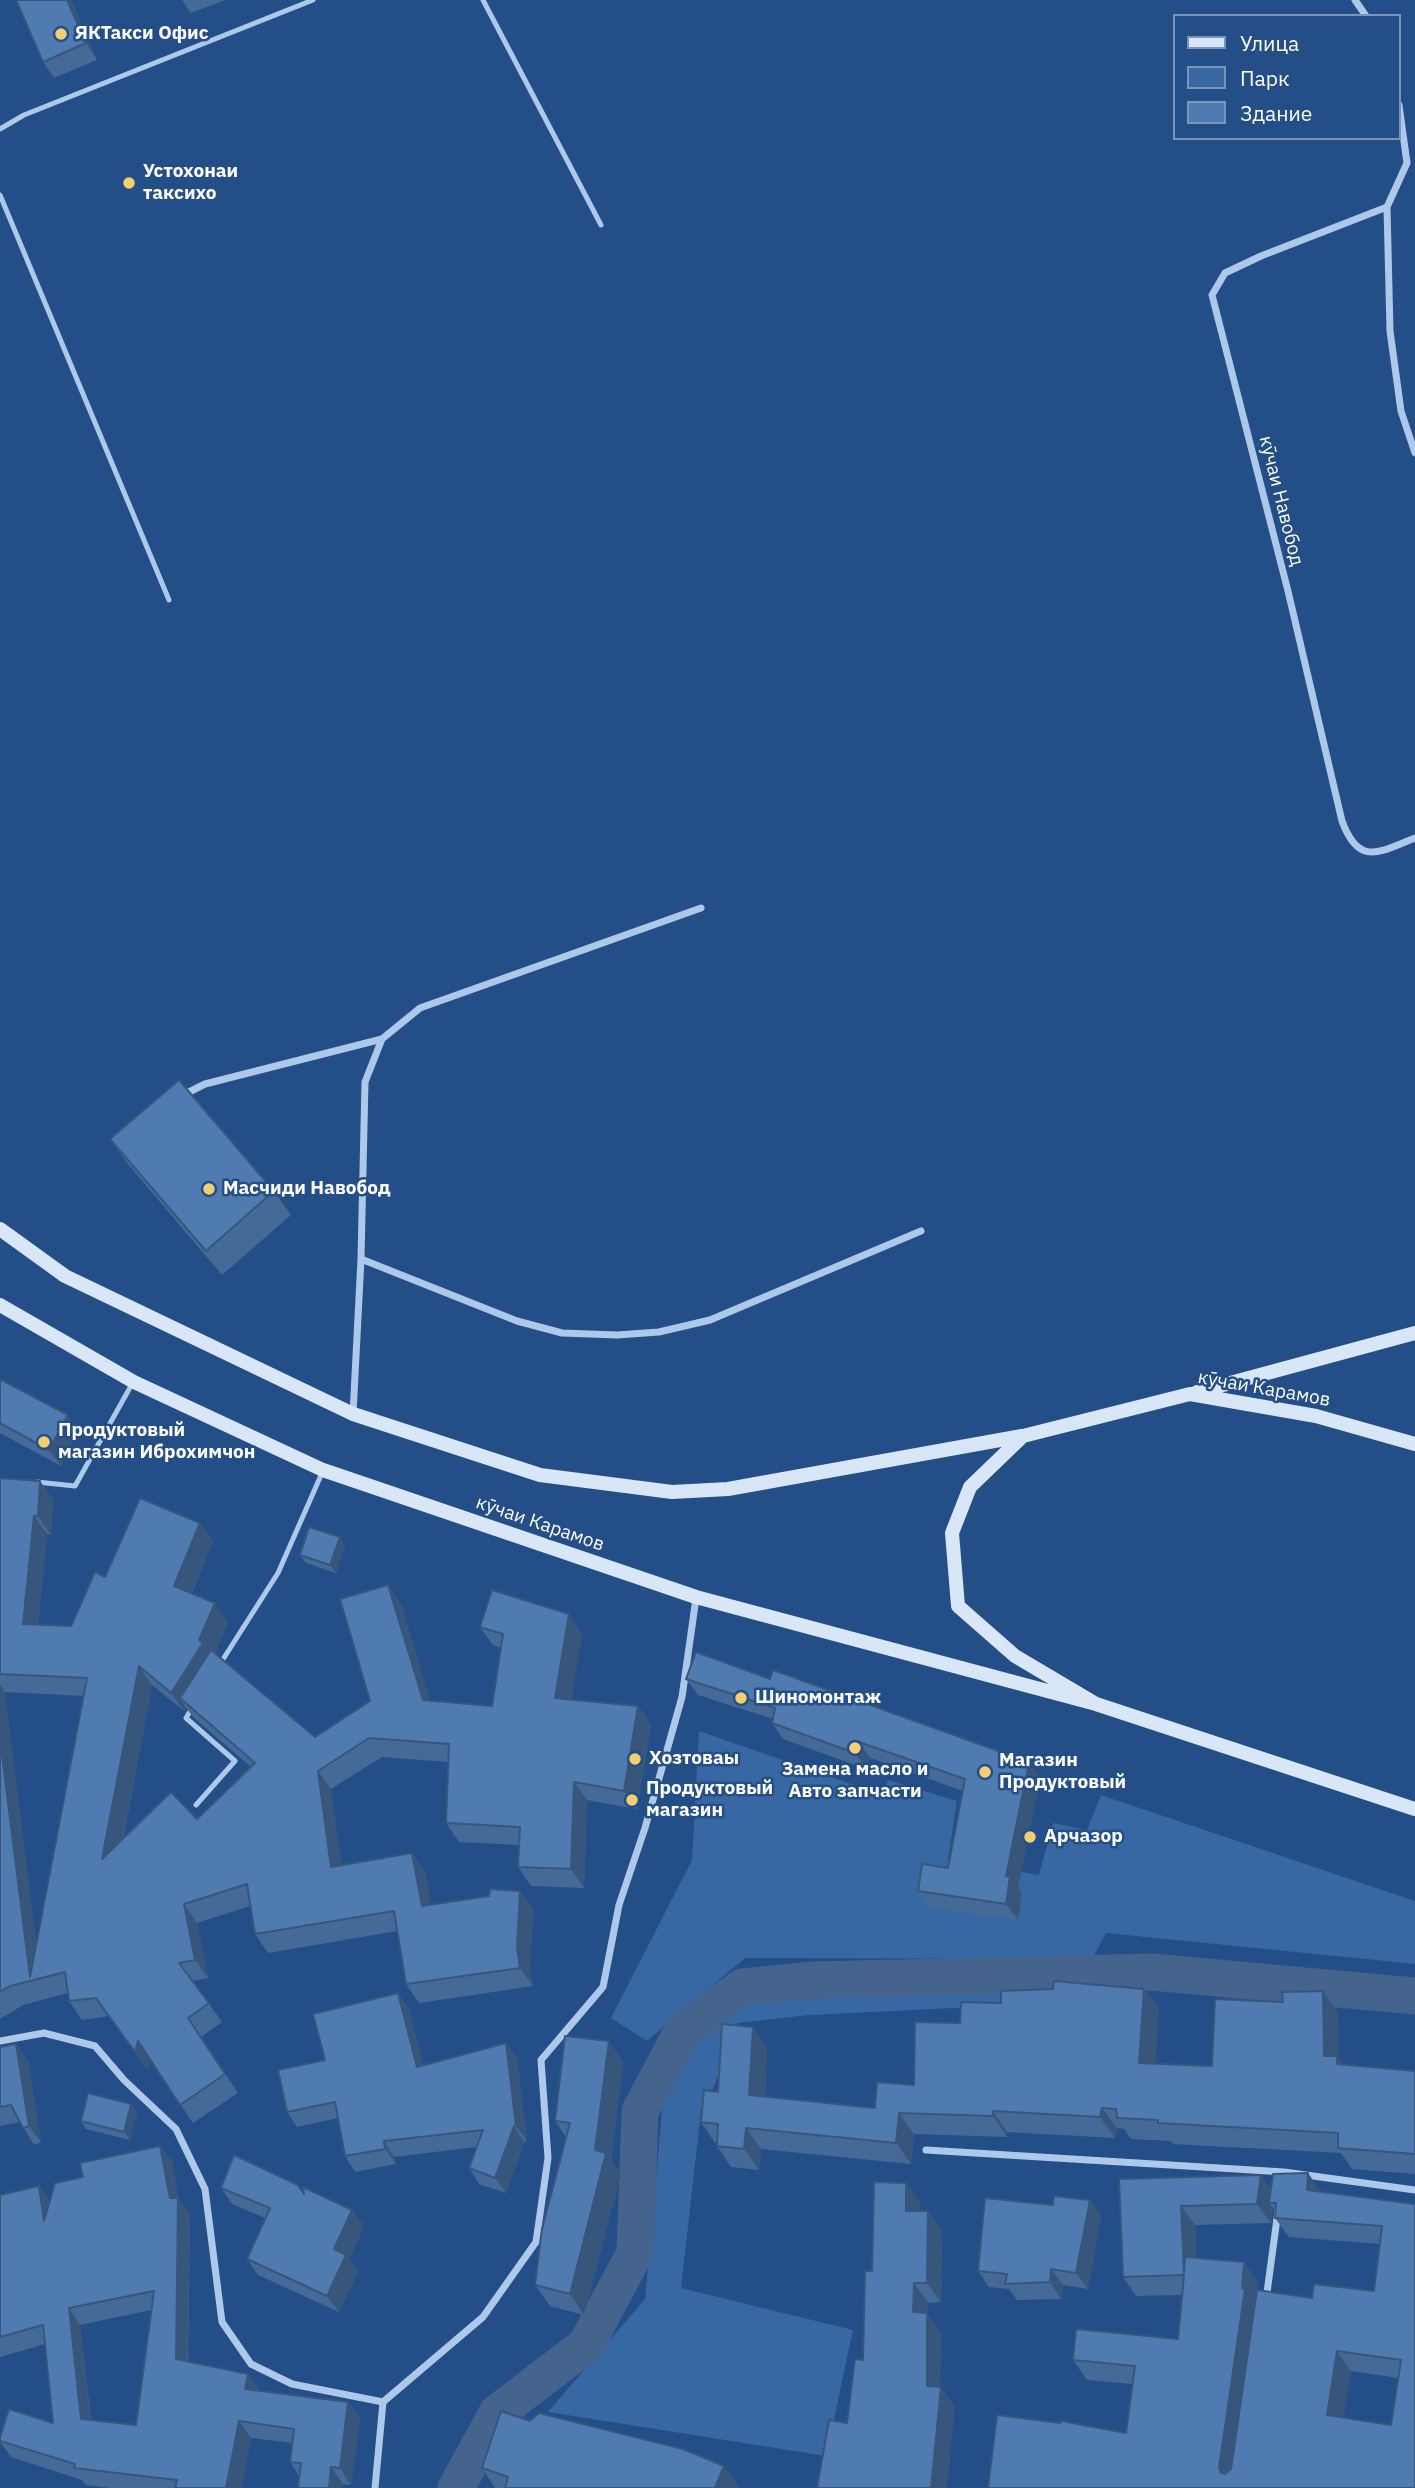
<!DOCTYPE html>
<html>
<head>
<meta charset="utf-8">
<style>
	body { margin:0 }
	#map { position:relative; width:1415px; height:2488px; overflow:hidden; background:#234e87; font-family:"IBM Plex Sans",sans-serif }
	canvas { display:block }
	.legend { position:absolute; left:1173px; top:14px; width:228px; height:126px; box-sizing:border-box; background:#234e87; border:2px solid #7b95b7; margin:0; padding:9px 12px; list-style:none; font-size:21px; color:#fff }
	.legend li { display:flex; align-items:center; gap:14px; height:35px }
	.legend b { width:35px; border:2px solid #7b95b7 }
</style>
</head>
<body>
<div id="map">
<canvas width="1415" height="2488"></canvas>
<ul class="legend">
<li><b style="height:9px;background:#d9e6f7"></b>Улица</li>
<li><b style="height:19px;background:#3768a4"></b>Парк</li>
<li><b style="height:19px;background:#507bb1"></b>Здание</li>
</ul>
</div>
<script>
const g = document.querySelector('canvas').getContext('2d');
g.lineJoin = 'round';
function paint(path, color) {
  g.fillStyle = color;
  g.fill(path, 'evenodd');
}
function strokePath(path, color, width, dash) {
  g.strokeStyle = color;
  g.lineWidth = width;
  g.lineCap = dash ? 'butt' : 'round';
  g.setLineDash(dash || []);
  g.stroke(path);
}
function label(font, color, halo, rows, align = 'center') {
  g.font = font + ' "IBM Plex Sans",sans-serif';
  g.lineWidth = 5;
  g.setLineDash([]);
  g.textBaseline = 'middle';
  g.strokeStyle = halo;
  g.fillStyle = color;
  for (const [text, x, y, turn = 0] of rows) {
    g.save();
    g.translate(x, y);
    g.rotate((+turn || 0) * Math.PI / 180);
    g.textAlign = isNaN(turn) ? turn : align;
    if (halo) g.strokeText(text, 0, 0);
    g.fillText(text, 0, 0);
    g.restore();
  }
}
paint(new Path2D(`
	M699,1731L883,1795L888,1780L957,1801L948,1859L1039,1875L1053,1823L1087,1830L1101,1795L1415,1901V1964L1106,1933L1092,1959L745,1958L647,2041L611,2018L692,1860Z
	M1057,1983V2003L810,2015L737,2023L715,2084L701,2111L681,2288L853,2330L826,2456L548,2412L645,2299L663,2100L693,2042L741,1999L928,1986Z`), '#3768a4');
strokePath(new Path2D(`
	M456,2488L497,2413L586,2345L635,2253L640,2111L682,2032L742,1987L814,1980L1152,1972L1415,1996`), '#45648d', 37);
strokePath(new Path2D(`
	M483,0L601,225
	M0,129L24,115L313,0
	M0,195L169,600
	M37,1482L75,1486L132,1384
	M220,1664L278,1573L322,1473
	M192,1708L186,1718L235,1761L196,1805`), '#aec8e9', 5);
strokePath(new Path2D(`
	M1355,0L1366,16
	M1399,105L1407,163L1387,207L1261,256L1225,273L1212,295L1288,591L1342,821C1359,867 1379,852 1415,838
	M1387,207L1390,331L1401,411L1415,453
	M181,1096L205,1084L382,1039
	M361,1259L517,1321L562,1333L617,1335L659,1332L710,1320L921,1231
	M353,1414L361,1259L365,1082L382,1039L420,1008L701,908
	M0,2041L44,2033L95,2046L124,2080L176,2129L205,2189L222,2322L251,2364L292,2384L383,2402
	M926,2150L1284,2172L1415,2190
	M1266,2300L1278,2211
	M375,2488L383,2402L483,2317L536,2242L548,2158L541,2060L603,1987L619,1905L645,1828L682,1697L696,1598`), '#aec8e9', 7);
strokePath(new Path2D(`
	M0,1229L65,1276L353,1414L540,1475L672,1492L728,1489L1022,1436
	M0,1305L134,1382L323,1470L696,1597L1096,1704
	M1197,1392L1415,1333
	M1415,1444L1316,1416L1190,1394L1023,1436L970,1487L952,1533L958,1606L1015,1656L1096,1704L1415,1809`), '#d9e6f7', 14);
paint(new Path2D(`
	M71,0L97,60L54,78L43,62Z
	M182,0H225L191,13Z
	M110,1139L274,1191L291,1215L222,1275L127,1163Z
	M0,1379L79,1432L61,1466L0,1433Z
	M0,1478L40,1481L53,1500L51,1535L47,1534L38,1625L71,1626L105,1577L200,1523L213,1541L192,1593L228,1622L215,1653L315,1737L370,1701L401,1604L430,1701L492,1706L501,1648L493,1645L480,1627L582,1633L571,1699L638,1706L651,1725L637,1809L587,1800L584,1888L531,1886L518,1867L519,1845L459,1842L446,1823L448,1762L382,1757L331,1789L341,1865L412,1853L425,1872L431,1905L520,1891L533,1910L530,1965L533,1986L419,2003L406,1984L397,1931L268,1953L255,1934L250,1906L197,1923L208,1978L193,1981L222,2022L201,2037L238,2093L193,2123L151,2061L148,2070L109,2016L82,2020L69,2001L68,1993L23,2005L0,2019ZM152,1685L184,1711L186,1708L193,1717L251,1767L197,1819L123,1839ZM5,1692L84,1696L36,1943Z
	M340,1537L345,1545L336,1573L306,1563L300,1555Z
	M686,1679L1040,1778L1018,1888L1022,1893L1018,1920L929,1908L918,1891L948,1868L963,1791L870,1758L866,1769L783,1739L772,1723L773,1719L698,1695Z
	M1144,1989L1159,2009L1155,2063L1212,2066L1283,2002L1323,1991L1338,2012L1339,2058L1343,2064L1415,2071V2174L1352,2169L1341,2153L1173,2144L1171,2141L1131,2139L1124,2129L1117,2128L1115,2138L1007,2132V2137L914,2134L911,2164L761,2149L759,2170L731,2167L717,2146V2143H715L701,2122L718,2092L753,2027L767,2048L765,2096L875,2108L914,2085L960,2023L1001,2003Z
	M409,2008L423,2065L517,2058L527,2141L524,2142L506,2193L479,2184L469,2168L476,2147L394,2157L396,2164L355,2172L345,2156L338,2118L297,2127L287,2112L325,2060Z
	M16,2044L28,2061L41,2142L34,2145L20,2122L0,2126V2047Z
	M623,2062L611,2160L621,2174L584,2315L550,2306L535,2285L566,2137L555,2121Z
	M131,2104L137,2113L130,2140L86,2129L81,2121Z
	M160,2146L172,2162L178,2198L190,2214L188,2362L248,2374L260,2391L348,2402L360,2418L351,2485L343,2484L342,2488H298L299,2476L290,2462L292,2443L251,2438L241,2488H111L86,2485L82,2480L11,2457L0,2442V2437L53,2423L45,2344L0,2357V2195L39,2186L50,2202L83,2177ZM151,2310L136,2425L91,2420L80,2325Z
	M1119,2179L1322,2192L1415,2204V2488L1126,2433L1132,2384L1087,2380L1073,2360L1178,2339L1182,2295L1136,2296L1123,2277ZM1273,2208L1275,2212V2218L1289,2237L1380,2244L1374,2291L1312,2298L1257,2290L1258,2282L1196,2258L1195,2225L1271,2223ZM1351,2371L1398,2378L1391,2425L1343,2418Z
	M221,2188L304,2193L352,2210L364,2226L349,2259L358,2271L339,2312L258,2275L247,2259L265,2218L232,2204Z
	M1090,2200L1101,2216L1088,2289L1063,2285L1061,2299L1017,2300L1009,2289L989,2287L978,2271L1053,2205Z
	M920,2203V2211L942,2231L941,2302L928,2303L927,2313L941,2333L940,2387L955,2407L847,2423L863,2360L872,2271Z
	M530,2421L724,2466L738,2486L737,2488H495L482,2468Z`), '#456a98');
paint(new Path2D(`
	M67,0H71L97,60L86,43Z
	M68,1415L79,1432L61,1466L49,1450Z
	M40,1481L53,1500L51,1535L38,1516Z
	M34,1516L47,1534L36,1643L23,1624Z
	M200,1523L213,1541L187,1604L174,1586Z
	M340,1537L345,1545L336,1573L330,1565Z
	M388,1585L401,1604L436,1719L423,1700Z
	M215,1603L228,1622L213,1657L180,1698L186,1708L184,1711L171,1693L199,1640Z
	M569,1614L582,1633L568,1716L555,1698Z
	M139,1666L152,1685L115,1878L102,1859Z
	M0,1685L5,1692L41,1978L30,1977L0,1739Z
	M638,1706L651,1725L637,1809L624,1791Z
	M859,1742L870,1758L866,1769L855,1753Z
	M1029,1762L1040,1778L1018,1888L1022,1893L1018,1920L1006,1904V1876Z
	M318,1771L331,1789L344,1885L331,1867Z
	M574,1782L587,1800L584,1888L571,1869Z
	M412,1853L425,1872L435,1925L422,1906Z
	M520,1891L533,1910L530,1965L533,1986L520,1968L517,1947Z
	M184,1904L197,1923L208,1978L195,1960Z
	M1144,1989L1159,2009L1154,2084L1139,2063Z
	M1323,1991L1338,2012L1339,2058L1352,2077L1324,2056Z
	M398,1993L409,2008L428,2082L417,2067Z
	M753,2027L767,2048L764,2116L749,2095Z
	M138,2041L151,2060L148,2070L135,2052Z
	M609,2041L623,2062L611,2160L621,2174L584,2315L570,2294L595,2150Z
	M506,2043L517,2058L527,2141L516,2126Z
	M16,2044L28,2061L41,2142L29,2126Z
	M131,2104L137,2113L130,2140L124,2132Z
	M1102,2108L1117,2128L1115,2138L1100,2117Z
	M993,2111L1007,2132V2137L993,2116Z
	M899,2113L914,2134L911,2164L896,2143Z
	M514,2126L524,2142L506,2193L495,2178Z
	M746,2128L761,2149L759,2170L744,2149Z
	M384,2141L394,2157L396,2164L385,2149Z
	M160,2146L172,2162L178,2199V2198L190,2214L187,2376L176,2359L170,2198Z
	M1308,2173L1322,2193L1307,2190Z
	M1261,2175L1275,2194L1269,2203L1273,2208L1271,2223L1257,2204Z
	M906,2183L920,2203V2230L906,2211Z
	M39,2186L50,2203L44,2221Z
	M1090,2200L1101,2216L1088,2289L1076,2273Z
	M1181,2206L1195,2225L1197,2293L1184,2273Z
	M352,2210L364,2226L349,2259L358,2271L339,2312L327,2296L334,2249Z
	M928,2211L942,2231L941,2302L927,2283Z
	M1244,2262L1258,2282L1233,2487L1221,2473L1219,2468Z
	M1051,2269L1063,2285L1061,2299L1050,2282Z
	M914,2283L928,2303L927,2313L941,2333L940,2396L941,2387L955,2407L947,2488H931L927,2386L913,2312Z
	M69,2308L80,2325L92,2436L81,2419Z
	M1337,2351L1351,2371L1341,2435L1327,2415Z
	M248,2374L260,2391L245,2389Z
	M348,2402L360,2418L351,2485L340,2468Z
	M239,2421L251,2438L241,2488H226Z
	M724,2466L738,2486L737,2488H715Z
	M331,2467L343,2484L342,2488H329Z`), '#38567c');
const building = new Path2D(`
	M16,0H67L86,43L43,62Z
	M179,1080L274,1191L206,1251L110,1139Z
	M0,1379L68,1415L49,1450L0,1423Z
	M0,1478L40,1481L38,1516H34L23,1624L71,1626L95,1572L105,1577L140,1498L200,1523L174,1586L215,1603L199,1640L203,1643L171,1693L139,1666L102,1859L171,1792L197,1819L255,1763L180,1698L211,1650L315,1737L370,1701L340,1599L388,1585L423,1700L492,1706L503,1634L480,1627L492,1590L569,1614L555,1698L638,1706L624,1791L574,1782L571,1869L518,1867L520,1827L446,1823L449,1744L369,1738L318,1771L331,1867L412,1853L422,1906L489,1896L490,1889L520,1891L517,1947L520,1968L406,1984L394,1911L255,1934L247,1884L184,1904L195,1960L179,1963L209,2003L188,2018L225,2074L180,2105L138,2041L135,2052L96,1998L69,2001L65,1972L10,1986L0,1992V1739L30,1977L87,1678L0,1674Z
	M309,1527L340,1537L330,1565L300,1555Z
	M696,1652L770,1679L773,1670L1029,1762L1006,1876L1010,1877L1006,1904L918,1891L922,1864L948,1868L965,1779L859,1742L855,1753L772,1723L775,1708L686,1679Z
	M1054,1981L1144,1989L1139,2063L1212,2066L1215,1999L1283,2002L1282,1992L1323,1991L1324,2056H1337V2064L1415,2071V2154L1338,2148V2133L1158,2123V2120L1117,2118L1116,2109L1102,2108L1100,2117L993,2111V2116L899,2113L896,2143L746,2128L744,2149L717,2146L718,2124L701,2122L704,2090L718,2092L722,2024L753,2027L749,2095L875,2108L877,2082L914,2085L915,2022L960,2023L961,2002L1001,2003V1991L1053,1989Z
	M398,1993L417,2067L506,2043L516,2126H514L495,2178L469,2168L483,2130L384,2141L385,2149L345,2156L335,2102L287,2112L278,2070L325,2060L313,2014Z
	M565,2036L609,2041L595,2150L606,2153L570,2294L535,2285L542,2229L570,2123L555,2121Z
	M16,2044L29,2126L23,2128L11,2105L0,2107V2047Z
	M88,2093L131,2104L124,2132L81,2121Z
	M160,2146L170,2198H178L176,2359L248,2374L245,2389L348,2402L340,2468L331,2467L329,2488H298L301,2463L290,2462L294,2429L239,2421L226,2488H175L177,2480L74,2468L75,2464L0,2441V2437L9,2409L53,2423L43,2325L0,2337V2195L39,2186L44,2221L55,2183L83,2177L80,2163ZM154,2291L136,2425L81,2419L69,2308Z
	M234,2155L298,2185L304,2194L303,2187L352,2210L334,2249L346,2255L327,2296L247,2259L270,2208L221,2188Z
	M1308,2173L1307,2190L1415,2204V2488H988L997,2415L1060,2423L1061,2421L1126,2433L1135,2366L1073,2360L1076,2329L1178,2339L1184,2275L1123,2277L1119,2179L1261,2175L1257,2204L1181,2206L1184,2273L1185,2257L1244,2262L1242,2288L1245,2289L1219,2468L1221,2473L1225,2474L1231,2469L1257,2290L1312,2298L1314,2284L1374,2291L1382,2226L1275,2218L1276,2203H1269L1273,2174ZM1337,2351L1401,2360L1391,2425L1327,2415Z
	M874,2182L906,2183V2211H928L927,2283H914L913,2312L927,2313V2386L941,2387L931,2488H817L829,2420L847,2423L855,2359L863,2360L865,2271H872Z
	M1054,2196L1090,2200L1076,2273L1051,2269L1050,2282L1005,2284L1007,2274L978,2271L985,2198L1053,2205Z
	M501,2411L530,2421L539,2413L683,2449L724,2466L715,2488H505L508,2477L482,2468Z`);
paint(building, '#507bb1');
strokePath(building, '#38567c', 2);
for (const [x, y, r, color] of [
	[61,34,7,"#f4cf71"],
	[129,183,7,"#f4cf71"],
	[209,1189,7,"#f4cf71"],
	[44,1442,7,"#f4cf71"],
	[741,1698,7,"#f4cf71"],
	[855,1748,7,"#f4cf71"],
	[635,1759,7,"#f4cf71"],
	[985,1772,7,"#f4cf71"],
	[632,1800,7,"#f4cf71"],
	[1030,1837,7,"#f4cf71"]
]) {
  const dot = new Path2D();
  dot.arc(x, y, r, 0, 2 * Math.PI);
  g.fillStyle = color;
  g.fill(dot);
  strokePath(dot, '#234e87', 2.5);
}
label('bold 19px', '#fff', '#234e87', [
	["ЯКТакси Офис",75,34],
	["Устохонаи",143,172],
	["таксихо",143,194],
	["Масчиди Навобод",223,1189],
	["Продуктовый",58,1431],
	["магазин Иброхимчон",58,1453],
	["Шиномонтаж",755,1698],
	["Хозтоваы",649,1759],
	["Магазин",999,1761],
	["Продуктовый",999,1783],
	["Замена масло и",855,1770,"center"],
	["Авто запчасти",855,1792,"center"],
	["Продуктовый",646,1789],
	["магазин",646,1811],
	["Арчазор",1044,1837]
], 'left');
label('19px', '#fff', '#234e87', [
	["кӯчаи Навобод",1281,501,76],
	["кӯчаи Карамов",1264,1389,10],
	["кӯчаи Карамов",540,1524,19]
]);
</script>
</body>
</html>
